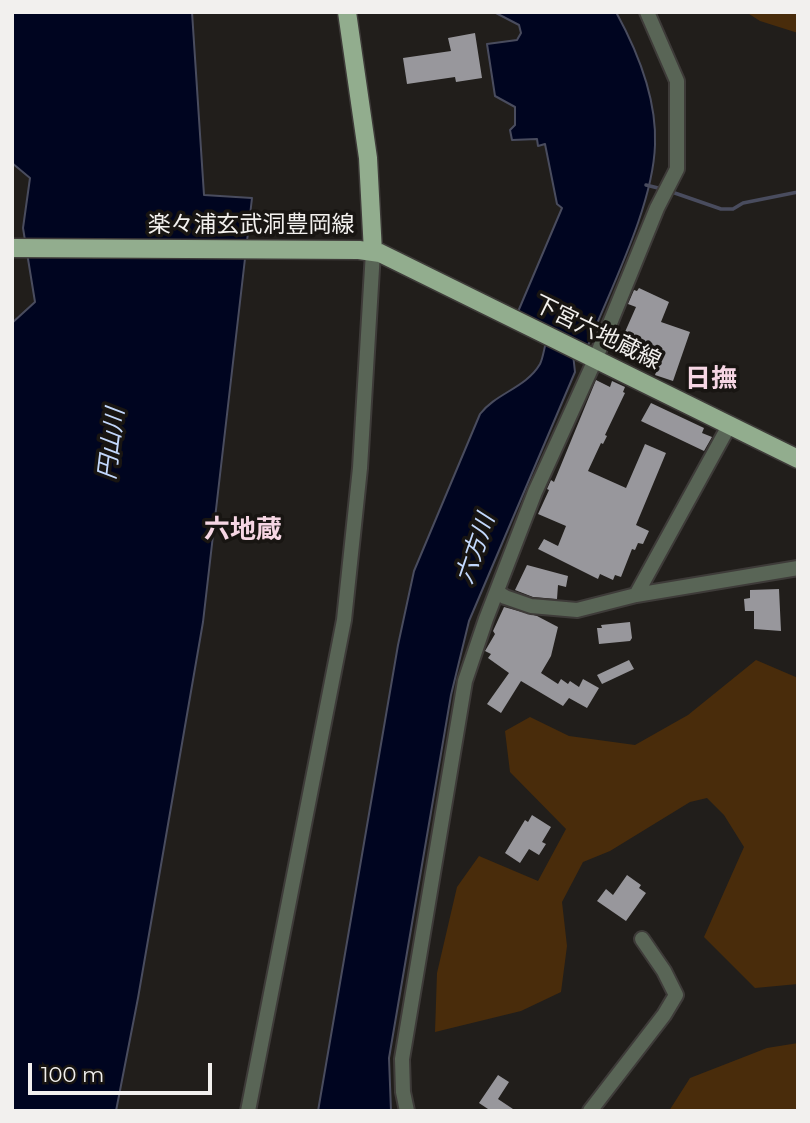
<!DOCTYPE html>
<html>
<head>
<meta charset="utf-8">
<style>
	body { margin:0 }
	#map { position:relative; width:810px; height:1123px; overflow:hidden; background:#211e1b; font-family:Montserrat,sans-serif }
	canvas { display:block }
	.frame { position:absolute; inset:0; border:14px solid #f2f0ee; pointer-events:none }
	.scale { position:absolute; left:28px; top:1063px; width:184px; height:32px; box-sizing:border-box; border:4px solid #f2f0ee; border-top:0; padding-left:9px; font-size:21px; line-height:24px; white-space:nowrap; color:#f2f0ee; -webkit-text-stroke:5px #181512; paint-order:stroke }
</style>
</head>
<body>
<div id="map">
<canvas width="810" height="1123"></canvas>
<div class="frame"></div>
<div class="scale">100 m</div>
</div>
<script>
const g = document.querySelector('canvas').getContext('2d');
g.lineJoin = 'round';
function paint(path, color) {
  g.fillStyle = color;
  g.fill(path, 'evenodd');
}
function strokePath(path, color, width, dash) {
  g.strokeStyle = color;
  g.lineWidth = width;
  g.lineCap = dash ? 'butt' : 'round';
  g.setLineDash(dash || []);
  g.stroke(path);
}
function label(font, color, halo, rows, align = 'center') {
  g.font = font + ' Montserrat,"Noto Sans JP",sans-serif';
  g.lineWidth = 7;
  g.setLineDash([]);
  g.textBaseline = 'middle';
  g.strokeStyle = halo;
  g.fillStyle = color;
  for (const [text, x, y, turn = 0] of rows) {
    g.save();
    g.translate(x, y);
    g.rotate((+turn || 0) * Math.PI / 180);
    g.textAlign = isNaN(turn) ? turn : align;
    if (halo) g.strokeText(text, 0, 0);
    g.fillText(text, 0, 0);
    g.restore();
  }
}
paint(new Path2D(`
	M746,12H798V33L760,21Z
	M756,660L798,678V984L755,988L704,937L744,847L724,815L707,798L690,802L610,851L583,862L562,902L567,946L561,992L521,1011L435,1032L437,973L457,887L479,856L538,881L566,829L510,772L505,731L530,717L569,736L635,745L688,715Z
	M798,1043V1111H669L690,1078L767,1048Z`), '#492c0b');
const water = new Path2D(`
	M12,12H192L204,195L252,198L203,622L138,998L116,1111H12V323L35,302L23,228L30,178L12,163Z
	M494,12H616C638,52 657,98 655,145C653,207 610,289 587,348L573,354L575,372L469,621L451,695L389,1058L391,1111H318L398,645L414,571L480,414C496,393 526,388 540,364C543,358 544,349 546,342L517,314L562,208L557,204L545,144L538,146L537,139L512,140L510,130L515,125V107L495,96L487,44L517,40L521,33L519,25Z`);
paint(water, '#000520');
strokePath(water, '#494c5e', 2);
strokePath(new Path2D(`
	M646,185L662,189
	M669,191L721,209H733L743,203L798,192`), '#494c5e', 3.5);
paint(new Path2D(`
	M475,33L482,78L456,82L455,77L407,84L403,58L451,51L448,38Z
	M639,288L669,302L661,322L690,332L673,381L655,375L663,353L641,343L631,359L612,351L617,339L621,341L636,307L628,304L634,290L637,291Z
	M596,380L610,387L612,381L625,387L623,392L625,393L605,435L607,436L603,444L601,443L588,471L626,488L645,444L666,453L636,525L649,531L643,544L638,543L635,550L632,549L621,577L615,575L613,580L600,574L598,579L538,549L544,539L558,546L566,526L538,514L549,490L547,489L551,480L554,482Z
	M651,403L704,428L702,433L712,437L704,451L641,421Z
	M527,565L568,576L566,587L558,585L557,599L533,597L515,590Z
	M779,589L781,631L754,629V611H745L744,599L750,598V590Z
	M504,607L537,616L558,627L551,656L541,673L558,684L561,679L568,684L570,681L579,687L583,679L599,688L587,708L569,698L563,706L521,681L501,713L487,704L509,673L488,658L491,654L485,651L495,634L493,631Z
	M630,622L632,638L630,641L599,644L597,628H602L601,625Z
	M629,660L634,669L602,684L597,675Z
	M532,815L551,827L542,842L546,844L539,855L529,849L520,863L505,853L525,820L528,822Z
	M627,875L641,885L639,888L646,893L626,921L597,901L606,889L613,895Z
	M498,1075L509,1082L498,1099L516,1111H491L479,1103Z`), '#98979c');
const minor = new Path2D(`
	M497,592L505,597L531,606L577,610L636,595L798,568
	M636,595L730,424
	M248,1111L344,620L360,468L373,252
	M407,1111L403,1092L402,1059L465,681L486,619L535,492L595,360L657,208L677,169V81L647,12
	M590,1111L664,1015L676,995L664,971L642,939`);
const major = new Path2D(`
	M347,12L368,158L373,252
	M12,248L359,250L380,253L798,459`);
strokePath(minor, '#3e3b39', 18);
strokePath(major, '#3e3b39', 21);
strokePath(minor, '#596556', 14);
strokePath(major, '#92ad8e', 18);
label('23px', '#f2f0ee', '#181512', [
	["楽々浦玄武洞豊岡線",251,225],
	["下宮六地蔵線",597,333,26]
]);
label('italic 24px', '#c3d8fc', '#181512', [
	["円山川",112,444,-83],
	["六方川",476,549,-71]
]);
label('bold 26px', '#f6d6e4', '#181512', [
	["日撫",711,379],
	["六地蔵",243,530]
]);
</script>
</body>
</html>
